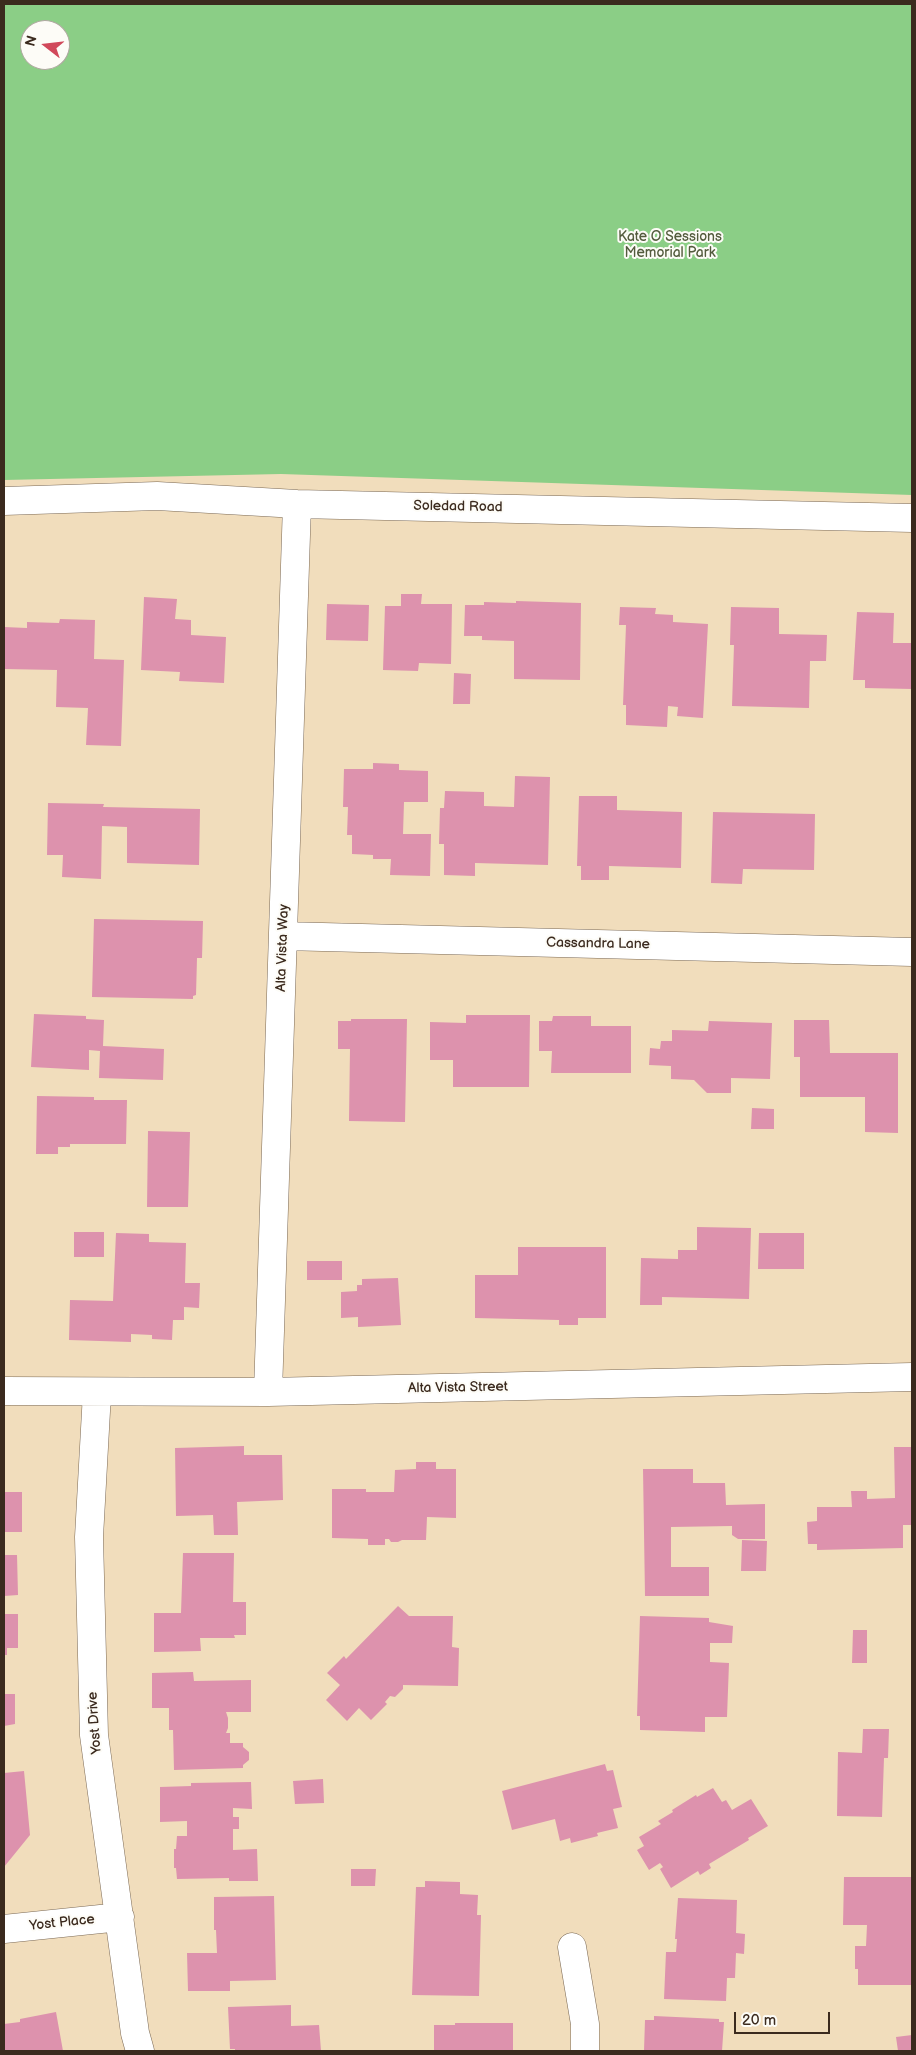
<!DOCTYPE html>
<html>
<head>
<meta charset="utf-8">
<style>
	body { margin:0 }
	#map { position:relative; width:916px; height:2055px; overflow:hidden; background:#f1ddbc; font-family:"Balsamiq Sans",sans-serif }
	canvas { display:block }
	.frame { position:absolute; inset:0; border:5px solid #3b2a1e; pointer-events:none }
	.north { position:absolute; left:20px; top:20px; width:50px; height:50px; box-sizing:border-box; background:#fdfcf7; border:1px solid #afa8a0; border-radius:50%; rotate:286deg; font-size:14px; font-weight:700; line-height:20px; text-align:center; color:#3b2a1e }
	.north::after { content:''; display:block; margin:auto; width:18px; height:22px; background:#d1495b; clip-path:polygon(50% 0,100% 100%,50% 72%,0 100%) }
	.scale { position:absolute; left:734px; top:2012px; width:96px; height:22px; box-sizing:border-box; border:2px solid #3b2a1e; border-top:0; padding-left:6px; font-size:15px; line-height:18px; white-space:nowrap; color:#3b2a1e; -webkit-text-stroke:4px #fdfcf7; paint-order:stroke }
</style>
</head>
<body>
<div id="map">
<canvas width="916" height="2055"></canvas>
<div class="frame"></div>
<div class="north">N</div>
<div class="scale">20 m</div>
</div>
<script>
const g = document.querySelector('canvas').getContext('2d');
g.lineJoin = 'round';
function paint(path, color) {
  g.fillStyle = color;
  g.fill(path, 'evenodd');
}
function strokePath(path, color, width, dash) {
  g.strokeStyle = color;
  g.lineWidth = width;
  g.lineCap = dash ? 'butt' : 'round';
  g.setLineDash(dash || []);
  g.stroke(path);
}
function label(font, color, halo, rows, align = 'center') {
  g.font = font + ' "Balsamiq Sans",sans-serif';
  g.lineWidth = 4;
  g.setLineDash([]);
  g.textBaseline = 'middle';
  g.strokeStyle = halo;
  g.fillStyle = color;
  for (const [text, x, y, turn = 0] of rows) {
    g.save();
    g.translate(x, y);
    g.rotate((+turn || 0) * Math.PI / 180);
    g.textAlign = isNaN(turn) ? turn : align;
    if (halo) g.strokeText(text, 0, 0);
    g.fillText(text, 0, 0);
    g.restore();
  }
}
paint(new Path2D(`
	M4,4H912V495L281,474L4,480ZM30,30H60V60H30Z`), '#8bce86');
paint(new Path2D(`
	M401,594H422L421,604H452L451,664L419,663L418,671L383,670L385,606H401Z
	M144,597L177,599L175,619L191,620V635L226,637L224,683L179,681L180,672L141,670Z
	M516,601L581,603L580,680L514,679V641L482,640V636H464L465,605H484V602L516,603Z
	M327,604L369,605L368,641L326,640Z
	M620,607L656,608L655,614L673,615V622L708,624L703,718L677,716L678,707L668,706L667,727L626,725V705H623L626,625H619Z
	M731,607L779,608V634L827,635L826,661H810L809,708L732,706L734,645H730Z
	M857,612L894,613L893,643H912V689L865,688V680H853Z
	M60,619L95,620L94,659L124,660L121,746L86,745L88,708L56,707L57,670L4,669V627L27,628V622L59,623Z
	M454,673L471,674L470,704H453Z
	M373,763L399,764V770L428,771V802H404L403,834H431L430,876L390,875L391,859H373V855L352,854V835H347L348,807H343L344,769H373Z
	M515,776L550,777L548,865L475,863V876L444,875V844H439L440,808H444L445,791L484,792V806L514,807Z
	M579,796H617V810L682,812L681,868L609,866V880H581V866H577Z
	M48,803L104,804L103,807L200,809L199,865L127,863V827L102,826L101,879L62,877L63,855H47Z
	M713,812L815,814L814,870L743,869L742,884L711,883Z
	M94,919L203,921L202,958H197L196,995L193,996V999L92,997Z
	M34,1014L86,1016V1019L104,1020L103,1046L164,1049L163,1080L99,1078L100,1051L89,1050V1070L31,1067Z
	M466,1015H530L529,1087H453V1060H430V1022L466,1023Z
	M553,1016H591V1026H631V1073H551L552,1051H539V1021H552Z
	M351,1019H407L405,1122L349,1121L350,1049H338V1021H351Z
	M794,1020H829L830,1053H898V1133L865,1132V1097H800V1057H794Z
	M709,1021L772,1023L770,1079L731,1078V1093H707L694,1080L671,1079V1066L649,1065L650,1048L660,1049L661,1041H672V1030L708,1031Z
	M37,1096L94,1097V1100H127L126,1144H70V1147H58V1154H36Z
	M752,1108L774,1109V1129H751Z
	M148,1131L190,1132L188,1207H147Z
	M697,1227L751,1228L749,1299L662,1297V1305H640L641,1258L678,1259V1250H697Z
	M74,1232H104V1257H74Z
	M116,1233L149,1234V1242L186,1243L185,1283H200L199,1308L184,1307V1320H173L172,1340L152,1339V1335L131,1334V1342L69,1340L70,1300L113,1301Z
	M759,1233H804V1269H758Z
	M518,1247H606V1318H578V1325H559V1320L475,1318V1275H518Z
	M307,1261H342V1280H307Z
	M398,1278L401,1325L358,1327V1317L341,1318V1292L357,1291V1285H362V1279Z
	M244,1446V1455H282L283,1500L237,1502L238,1535H214L213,1515L176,1516L175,1448Z
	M894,1447H912V1525H903V1548L817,1550V1544H808L807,1522L817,1521V1507H852L851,1491H867V1499L895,1498Z
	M416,1462H436V1469H456V1518L427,1517L426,1540H402L398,1542H391L389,1539H385V1545H368V1539L332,1538V1489H366V1492H394L395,1470L416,1469Z
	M643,1469H693V1483H725L726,1505L765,1504V1539H738L732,1535V1526L671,1527V1567H709V1596H645Z
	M4,1492H22V1532H4Z
	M742,1540L767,1541L766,1571H741Z
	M183,1553H234L233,1602H246V1635H234L235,1638H200L201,1651L154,1652V1613H181Z
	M4,1555H17L18,1595L4,1596Z
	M398,1606L409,1616H453L452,1647L459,1648L458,1686L403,1685V1689L395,1697L390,1696L385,1702L387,1704L371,1720L359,1708L347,1721L326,1700L340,1685L327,1673L344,1656L346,1659Z
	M4,1614H18V1648H7V1655H4Z
	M640,1616L709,1618V1622L733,1626L732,1643H710V1662L729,1663L727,1717H705V1732L640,1730V1716H637Z
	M853,1630H867V1663H852Z
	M193,1672L194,1681L251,1680V1712H226L228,1718V1728L226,1733H230V1743H243V1747L249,1752V1760L243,1765V1768L174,1770L173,1730H169V1708H152V1673Z
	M4,1694H15V1724L4,1726Z
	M863,1729H889L888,1758H884L882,1817L837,1816L838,1752L862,1753Z
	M605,1764L607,1771L613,1770L622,1807L613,1809L618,1828L597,1833L598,1836L571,1843L570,1838L560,1841L555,1819L512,1830L502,1791Z
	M24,1771L30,1835L4,1867V1773Z
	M323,1779L324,1803L295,1804L293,1781Z
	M251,1782L252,1809L233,1808V1817H239V1829H233V1850L257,1849L258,1881H229V1878L177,1879L176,1868H174V1849H176L177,1836H187V1821L160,1822V1787L191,1786V1783Z
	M713,1788L722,1802L726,1800L732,1810L751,1799L768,1826L748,1838L749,1840L709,1864L711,1868L700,1875L698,1871L671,1888L660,1869L663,1867L660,1863L649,1870L637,1850L644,1846L639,1837L661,1824L658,1821L673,1812L672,1810L696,1795L697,1797Z
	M351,1869H376L375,1886H351Z
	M844,1877H912V1985H858V1969H855V1946H866L867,1925H843Z
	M425,1881L460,1882V1894L478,1895L477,1915H481L479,1996L412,1995L416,1887H425Z
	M274,1896L276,1980L230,1981V1991H188L187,1953H217L216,1930H214V1897Z
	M678,1898L737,1900L736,1933L745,1934L744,1954L736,1953L735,1978H727L726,2001L664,1999L666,1952H676L677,1939H675Z
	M291,2005V2026L319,2025L321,2051H235V2049H230L228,2007Z
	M56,2012L63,2051H4V2024L20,2022V2019Z
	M654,2016L719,2019V2022H724L722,2051H644L645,2020H654Z
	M455,2023H513V2051H434V2025H455Z
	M912,2035V2051H898L896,2037Z`), '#dd92ad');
const minor = new Path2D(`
	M4,501L157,496L297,504L912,518
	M283,936L912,952
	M4,1391L268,1392L912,1377
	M268,1392L297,504
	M97,1393L89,1537L94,1735L135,2033L140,2051
	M4,1929L120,1917
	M572,1947L585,2024V2051`);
strokePath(minor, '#7b6955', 29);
strokePath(minor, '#fff', 28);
label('14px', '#535b3d', '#fdfcf7', [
	["Kate O Sessions",670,237],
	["Memorial Park",670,253]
]);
label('14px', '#3b2a1e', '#fdfcf7', [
	["Soledad Road",458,507,1],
	["Cassandra Lane",598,944,1],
	["Alta Vista Way",283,948,-88],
	["Alta Vista Street",458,1388,-1],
	["Yost Drive",95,1723,-94],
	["Yost Place",62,1923,-6]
]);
</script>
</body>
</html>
